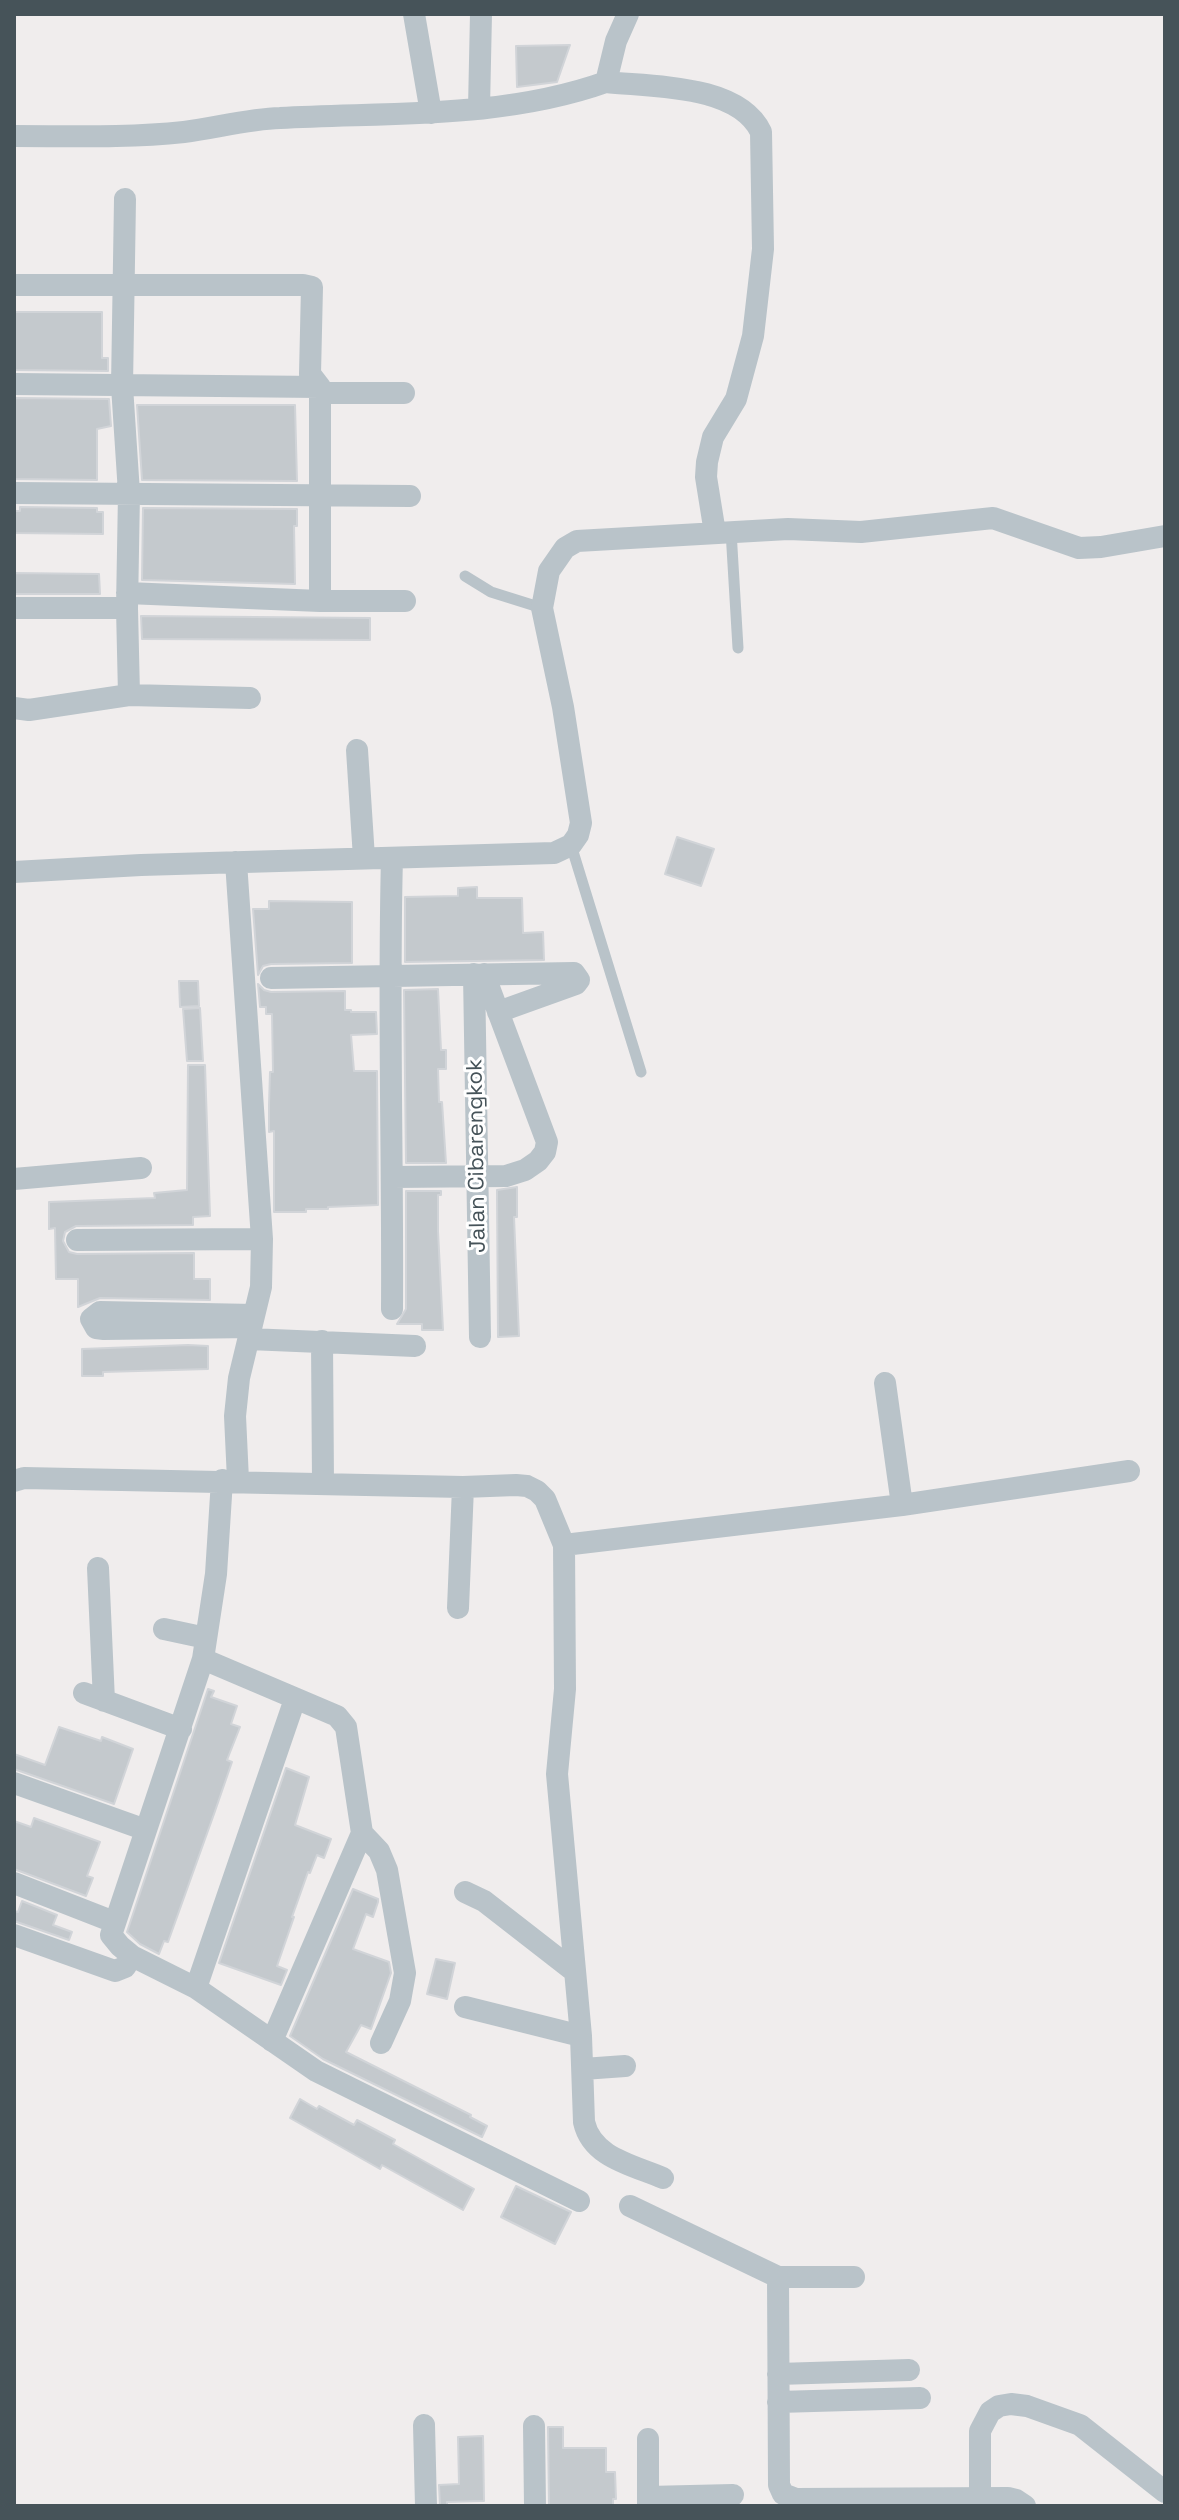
<!DOCTYPE html>
<html>
<head>
<meta charset="utf-8">
<style>
	body { margin:0 }
	#map { position:relative; width:1179px; height:2520px; overflow:hidden; background:#f0eded; font-family:"Space Grotesk",sans-serif }
	canvas { display:block }
	.frame { position:absolute; inset:0; border:16px solid #465359; pointer-events:none }
</style>
</head>
<body>
<div id="map">
<canvas width="1179" height="2520"></canvas>
<div class="frame"></div>
</div>
<script>
const g = document.querySelector('canvas').getContext('2d');
g.lineJoin = 'round';
function paint(path, color) {
  g.fillStyle = color;
  g.fill(path, 'evenodd');
}
function strokePath(path, color, width, dash) {
  g.strokeStyle = color;
  g.lineWidth = width;
  g.lineCap = dash ? 'butt' : 'round';
  g.setLineDash(dash || []);
  g.stroke(path);
}
function label(font, color, halo, rows, align = 'center') {
  g.font = font + ' "Space Grotesk",sans-serif';
  g.lineWidth = 6;
  g.setLineDash([]);
  g.textBaseline = 'middle';
  g.strokeStyle = halo;
  g.fillStyle = color;
  for (const [text, x, y, turn = 0] of rows) {
    g.save();
    g.translate(x, y);
    g.rotate((+turn || 0) * Math.PI / 180);
    g.textAlign = isNaN(turn) ? turn : align;
    if (halo) g.strokeText(text, 0, 0);
    g.fillText(text, 0, 0);
    g.restore();
  }
}
const building = new Path2D(`
	M570,45L557,82L517,87L516,46Z
	M14,312H102V358H108V371L14,370Z
	M14,398L109,399L111,426L97,429V480L14,479Z
	M137,405H295L297,481L142,480Z
	M20,507L97,508V512H103V534L14,533V511H20Z
	M143,508L297,509V526H294L295,584L142,580Z
	M14,573L99,574L100,594H14Z
	M141,616L370,618V640L142,639Z
	M677,837L714,849L701,886L665,874Z
	M477,887V898H522L523,933L543,932L544,960L405,962V897L458,896V888Z
	M269,901L352,902V963L271,964L263,966L258,975L253,909H269Z
	M179,981H198L199,1006L180,1007Z
	M258,984L264,990L271,992L345,991V1010H351V1012H376L377,1034L351,1035L354,1071H377L378,1205L328,1207V1209H306V1212H274V1131L269,1132V1105L270,1072H273L272,1014H266V1007H260Z
	M438,989L441,1050H446V1069H438L439,1102H442L446,1163H406L404,990Z
	M200,1008L203,1061H187L183,1009Z
	M188,1065H205L210,1216L193,1217V1225L76,1226L65,1232L63,1241L69,1252L77,1254L194,1253V1279H210V1300L100,1298L78,1307V1279H56L55,1228L49,1229V1202L155,1198L154,1193L187,1190Z
	M517,1187V1217H514L519,1336L498,1337L497,1190Z
	M406,1191H441V1195H438V1231L443,1330H422V1324H397L406,1309Z
	M188,1345L208,1346V1369L103,1372V1376H82V1349Z
	M208,1689L214,1691L211,1697L237,1706L231,1724L240,1727L227,1760L232,1762L214,1814L168,1942L164,1941L159,1954L140,1944L127,1932Z
	M59,1727L101,1741L102,1737L133,1749L114,1804L14,1769V1754L45,1765Z
	M286,1768L309,1777L295,1825L331,1839L324,1858L317,1855L310,1873L308,1872L292,1917H294L277,1966L287,1970L281,1985L219,1963Z
	M34,1818L100,1842L87,1876L93,1878L86,1896L14,1869V1821L31,1827Z
	M353,1889L378,1899V1902L373,1917L366,1914L353,1949L389,1962L391,1973L371,2029L361,2025L346,2052L471,2115L470,2117L487,2126L482,2137L323,2059L290,2036Z
	M22,1901L57,1915L53,1925L72,1932L69,1940L14,1921V1911L18,1912Z
	M436,1959L455,1963L447,1999L427,1994Z
	M300,2099L317,2109L319,2106L354,2125L357,2120L395,2140L393,2144L474,2189L463,2210L382,2165L380,2169L290,2118Z
	M516,2186L571,2212L555,2244L501,2217Z
	M548,2427H563V2448H606V2472H615L616,2499H613V2506H549Z
	M483,2436L484,2501L447,2502V2506H440L439,2485L459,2484L458,2437Z`);
paint(building, '#c4c9cd');
strokePath(building, '#d1d4d8', 2);
strokePath(new Path2D(`
	M731,531L738,648
	M465,576L491,592L542,608
	M571,845L641,1072`), '#b9c3c9', 11);
strokePath(new Path2D(`
	M414,14L431,113
	M606,82C652,87 738,84 761,132L763,249L753,336L736,399L713,437L707,462L706,477L715,533
	M479,108L481,14
	M14,136C71,136 127,138 184,132C216,128 248,119 280,118C389,112 502,119 606,82L616,41L628,14
	M125,199L122,386L129,493L127,608L129,695
	M14,285H303L312,287L310,374L320,387V601
	M14,384L320,387
	M320,393H404
	M14,493L410,496
	M127,593L320,601H405
	M14,608H127
	M14,708L29,710L129,695L250,698
	M357,750L364,858
	M392,858C388,1008 393,1158 392,1309
	M236,862L262,1239L261,1287L239,1378L235,1416L238,1480
	M14,872L141,865L554,853L571,845L578,835L581,823L563,707L542,608L549,571L565,548L577,541L788,529L861,532L993,518L1079,548L1101,547L1165,536
	M474,974L480,1337
	M271,978L574,973L579,980L576,984L498,1012
	M393,1177L506,1176L525,1170L538,1161L545,1152L547,1142L484,974
	M14,1179L141,1168
	M77,1240L262,1239
	M251,1327L104,1329L96,1328L91,1319L100,1312L254,1315
	M249,1339L415,1346
	M322,1341L323,1483
	M885,1383L902,1505
	M222,1480L216,1574L203,1659L111,1935L120,1946L132,1956L196,1988L316,2071L579,2201
	M14,1481L24,1478L463,1487L516,1485L527,1486L537,1491L545,1499L564,1545L565,1689L557,1774L581,2036L584,2122C592,2158 633,2165 663,2178
	M564,1545L902,1505L1129,1471
	M98,1568L104,1701
	M458,1608L463,1487
	M164,1629L206,1638
	M203,1659L337,1716L346,1727L362,1833L272,2041
	M84,1693L181,1729
	M14,1783L146,1830
	M362,1833L379,1851L387,1870L405,1973L400,2001L381,2043
	M14,1883L114,1922
	M465,1892L484,1901L574,1971
	M14,1935L115,1971L125,1967L132,1956
	M196,1988L295,1699
	M465,2007L581,2036
	M583,2069L625,2066
	M630,2206L778,2277H854
	M778,2277L779,2485L783,2494L796,2499L1008,2498L1016,2500L1025,2506
	M778,2374L909,2370
	M778,2402L920,2398
	M424,2425L426,2506
	M534,2426L535,2506
	M648,2439V2506
	M648,2497L733,2495
	M980,2506V2431L990,2412L999,2406L1011,2404L1027,2406L1080,2425L1165,2492`), '#b9c3c9', 22);
label('22px', '#465359', '#fff', [
	["Jalan Cibarengkok",477,1156,-91]
]);
</script>
</body>
</html>
